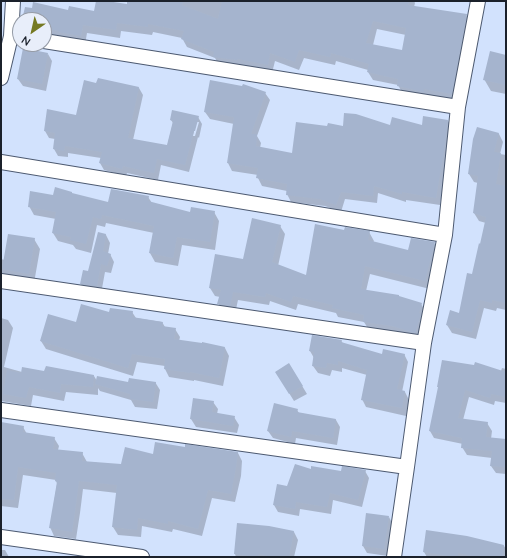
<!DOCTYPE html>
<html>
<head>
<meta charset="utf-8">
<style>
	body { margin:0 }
	#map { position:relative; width:507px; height:558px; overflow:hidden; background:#d2e2fd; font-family:Quicksand,sans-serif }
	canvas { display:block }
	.frame { position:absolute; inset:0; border:2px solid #1b212b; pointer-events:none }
	.north { position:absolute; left:12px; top:12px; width:40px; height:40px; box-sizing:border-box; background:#e8eefa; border:1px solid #969ca7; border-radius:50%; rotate:214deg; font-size:11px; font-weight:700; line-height:16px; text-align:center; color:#1b212b }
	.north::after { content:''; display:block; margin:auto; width:14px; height:18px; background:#757922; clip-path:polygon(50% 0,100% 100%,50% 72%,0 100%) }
</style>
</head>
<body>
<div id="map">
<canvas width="507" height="558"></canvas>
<div class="frame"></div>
<div class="north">N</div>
</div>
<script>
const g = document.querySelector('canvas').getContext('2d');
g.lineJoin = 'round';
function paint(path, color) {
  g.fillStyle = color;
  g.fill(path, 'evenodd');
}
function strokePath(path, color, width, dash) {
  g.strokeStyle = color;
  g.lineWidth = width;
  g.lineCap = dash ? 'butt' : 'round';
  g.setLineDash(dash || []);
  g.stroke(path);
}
paint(new Path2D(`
	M97,1L128,5V1H414L415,3L414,7L466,15L471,24L456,102L403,94L398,85L373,80L368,72V70L336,61L335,65L304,58L299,70L275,61L272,73L219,65L215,58L187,47L182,38L153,32L152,35L121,31L120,38L87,33L85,45L44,34V20H23L69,12H95ZM377,29L406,35L403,52L373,45Z
	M48,54L52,61L46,91L23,86L18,79Z
	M506,56V94L491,91L484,79Z
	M97,84L139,88L143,95L133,140L167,147L173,123L171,120L198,117L202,124L199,138L198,137L189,172L161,165L158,180L127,173L126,176L104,170L100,163L101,158L68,153V157L58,156L54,149L55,139L49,138L45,131L77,116ZM196,122H199L195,136H193Z
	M265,93L270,100L257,136L261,143L260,148L293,155L328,128L423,126L448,121L452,128L440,205L406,200V202L378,193L377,203L345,199L341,212L325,206L291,202L287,194V191L262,186L258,178V175L232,171L228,163L234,124L210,119L205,112Z
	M478,128L499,134L503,142L500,154L506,155V310L497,308L496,311L484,308L476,339L452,333L447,325L460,314L473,275L486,223L479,221L474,213L478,183L474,182L469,174Z
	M73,194L109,203L148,197L152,203L191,213L214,212L219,221L215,250L182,245L178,266L155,262L150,253L154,233L106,223L105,227L97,225L91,253L76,249L73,245L58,241L53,233L56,219L34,215L29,206L54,196Z
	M280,226L285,234L278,266L306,276L345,231L369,232L374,241L373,243L408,251L434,243L439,251L430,289L370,274L366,291L421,304L426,312L420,341L369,330L364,322L338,317L336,313L298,304L296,310L270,301L269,305L238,300L235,314L223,312L219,304L220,297L215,296L210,288L244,261Z
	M99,234L106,235L110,243L108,254H110L114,262L111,273L105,272L101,294L86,292L81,284L89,272Z
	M34,239L40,249L34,283L1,282V259L5,260Z
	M132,312L136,318L162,322L165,327L175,329L180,337L179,341L225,348L229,356L223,386L194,380V381L169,377L165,369V366L137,362L133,376L46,349L41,341L77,323L110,314Z
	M1,318L8,320L13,328L4,367L22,372L45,373L94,376L97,381L129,383L155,382L160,390L157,409L135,407L131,400L100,391L98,388V395L66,392L64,401L33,395L31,406L1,401Z
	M341,340L343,344L383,356L404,354L408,362L402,392H405L409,400L406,416L366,407L362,399L367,375L342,368V372L332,370L330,376L318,373L313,366L314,358L310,351Z
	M289,364L307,394L294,401L276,372Z
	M502,368L506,369V403L495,401L494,405L469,397L463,420L487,423L492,431L491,439L506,440V474L496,473L491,466L492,458L467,455L462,447L463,444L434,438L430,431L439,388L501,371Z
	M213,402L218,409L217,414L234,417L239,425L237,433L196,427L191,419Z
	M297,410L299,413L336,420L340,427L337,445L296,438L295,444L273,438L268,431Z
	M1,423L23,427L27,434L54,438L59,446L58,450L82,453L87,462L122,465L154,455L186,448L238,453L242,461L241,476L235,502L212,498L202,536L173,529L172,532L142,526L141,537L118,535L113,527L117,493L83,489L80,513L76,539L54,536L50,527L57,484L56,480L23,475L18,508L1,506Z
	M312,470L341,472L365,471L369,478L362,507L333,500L331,514L300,509L299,516L278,512L274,505L288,487Z
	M389,517L393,525L388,556L367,553L363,546Z
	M238,524L294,532L298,540L294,557H236L235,554Z
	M504,546L506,549V557H427L424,552Z
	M1,550H5L9,557H11H1Z`), '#0003');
paint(new Path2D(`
	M96,1H107L127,4V1H183L182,5L218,19L222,1H409L408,5L467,14L452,94L424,89V92L397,86L398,79L367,72L369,64L331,53L330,57L299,50L295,62L270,53L268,65L238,59L237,60L213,57L214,52L181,39L184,31L148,24V27L117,23L116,30L83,25L81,36L58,32L59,31L44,28V20H22L25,7L32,8L33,2L68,10L69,6L94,11ZM373,21L406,28L402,50L366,43Z
	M23,48L48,53L42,84L17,79Z
	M490,51L506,55V85L483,80Z
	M98,78L139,87L128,138L167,145L173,121L170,120L172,110L199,116L195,131H194L185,165L157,159L154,173L123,166L122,169L99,163L102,152L65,146L64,151L53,149L55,133L44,131L47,109L76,115L84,80L96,83Z
	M210,80L242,86L243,84L266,92L251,134H257L256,146L292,153L296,122L327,126L328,123L343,126L344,113L356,114L390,125L392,117L422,125L423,116L448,120L444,151L436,198L402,192V194L374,186L373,196L341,192L336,205L320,199L286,195L287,184L256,178L258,168L227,163L234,117L204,112Z
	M477,127L499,133L494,152L501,153L496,184L506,186V303L492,300V303L480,300L472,332L446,325L450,310L459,313L467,273L472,274L479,243L480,244L486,217L473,213L478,176L468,174L473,139Z
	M55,187L72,192V193L108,202L111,189L149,196L148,201L190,212L191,207L215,211L210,242L177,237L173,258L149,253L154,226L102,215L101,219L93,217L86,244L70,240L71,237L52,233L56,212L28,207L30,191L53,195Z
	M252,218L281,225L272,262L306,275L315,224L344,230L345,227L370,231L368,240L408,250L411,238L435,242L425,281L365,266L361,289L399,295V296L422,303L419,313L421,314L415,333L392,326L363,322L364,315L332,308L333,305L293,296L291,302L266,293L265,297L233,292L230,306L217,304L221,290L209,288L215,254L243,259Z
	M98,232L106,234L103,251L111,254L107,266L101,264L97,286L80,284L83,270L88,271Z
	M8,234L35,238L29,274L2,269Z
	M81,304L109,312L110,308L133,311L132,317L163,322L162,326L176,328L174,339L202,343V342L225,347L219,378L190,372V373L164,369L165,359L132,354L128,368L40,341L48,314L76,322Z
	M312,335L342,340L341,342L382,354L383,349L405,354L397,389L405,391L402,408L361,400L367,370L338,361V365L327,363L326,368L312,366L314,352L309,351Z
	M442,360L474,365L475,362L506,372V397L491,394L490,398L465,390L458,418L488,422L486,437L506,439V467L490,466L492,451L461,448L462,438L429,431L438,387H437Z
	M289,363L303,386L289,394L275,372Z
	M46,366L94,375L93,387L61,384L60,393L29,387L26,398L3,394L7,370L21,373L22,367L44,371Z
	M97,376L128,382L129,378L156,382L153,402L130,399V394L95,384Z
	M193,398L214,401L212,412L235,416L233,426L190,419Z
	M274,403L298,409L297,412L336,419L333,438L292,431L291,437L267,431Z
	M1,422L24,426L23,432L55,437L53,449L83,452L82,461L121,464L125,447L153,454L155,442L185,447V444L238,452L236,467L231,494L208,490L198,529L168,521V524L138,518L137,530L112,527L117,485L79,481L76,504L72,532L49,528L57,482L55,481L56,473L18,467L14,500L1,499Z
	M295,464L311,469V466L341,471L342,466L366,470L358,500L330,493L327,507L296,502L295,509L273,505L277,484L287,486Z
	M366,513L389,516L384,549L362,546Z
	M237,523L269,526L294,531L289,557H272L259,554L258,557L234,554Z
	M426,530L467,536L504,545L502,557H477L458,553V557H455L423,552Z`), '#a5b4ce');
const street = new Path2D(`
	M44,41L458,107
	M1,78L11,36L13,1
	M1,162L445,235
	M1,281L424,343
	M1,410L407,467L424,343L445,235L458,107L478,1
	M1,537L142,557
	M394,557L407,467`);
strokePath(street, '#4c5970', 16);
strokePath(street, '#fff', 14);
</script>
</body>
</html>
